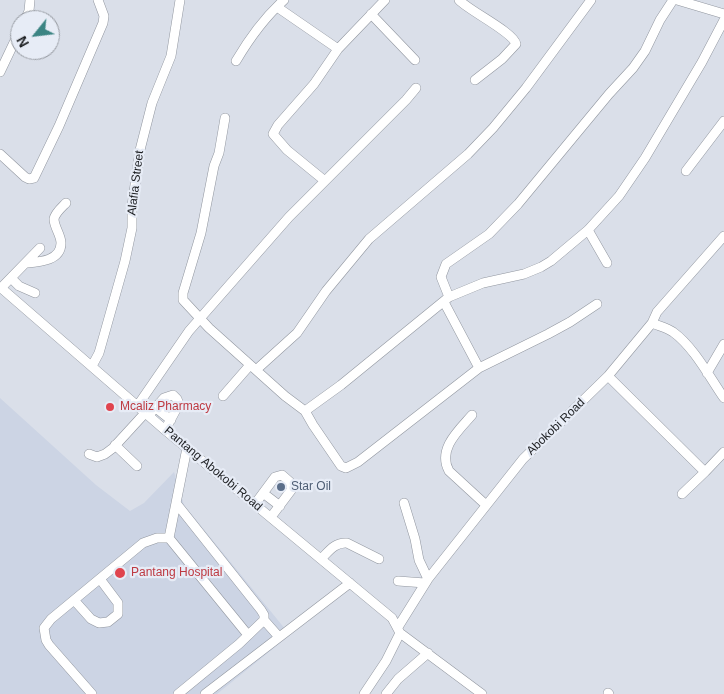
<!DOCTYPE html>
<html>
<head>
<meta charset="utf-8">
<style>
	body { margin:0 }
	#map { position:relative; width:724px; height:694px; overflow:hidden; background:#dadfe9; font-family:Helvetica,sans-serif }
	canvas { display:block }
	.north { position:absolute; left:10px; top:10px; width:50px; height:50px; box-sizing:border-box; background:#e7ecf6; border:1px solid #969aa1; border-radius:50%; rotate:241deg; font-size:14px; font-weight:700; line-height:20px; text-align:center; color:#1d1f22 }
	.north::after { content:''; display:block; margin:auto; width:18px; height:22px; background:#3b8483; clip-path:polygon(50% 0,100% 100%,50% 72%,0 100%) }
</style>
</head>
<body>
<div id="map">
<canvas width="724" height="694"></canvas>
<div class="north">N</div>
</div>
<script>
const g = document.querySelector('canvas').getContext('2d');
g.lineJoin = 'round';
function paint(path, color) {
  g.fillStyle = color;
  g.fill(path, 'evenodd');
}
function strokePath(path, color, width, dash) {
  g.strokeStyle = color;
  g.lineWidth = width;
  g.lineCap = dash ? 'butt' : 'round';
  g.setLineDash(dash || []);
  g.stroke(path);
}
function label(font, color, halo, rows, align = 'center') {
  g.font = font + ' Helvetica,sans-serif';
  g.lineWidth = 4.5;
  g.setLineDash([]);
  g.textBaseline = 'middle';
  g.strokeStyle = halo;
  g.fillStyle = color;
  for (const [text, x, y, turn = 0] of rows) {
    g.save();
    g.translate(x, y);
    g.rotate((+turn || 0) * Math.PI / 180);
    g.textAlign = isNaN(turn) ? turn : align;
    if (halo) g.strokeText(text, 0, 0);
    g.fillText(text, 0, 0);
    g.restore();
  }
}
paint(new Path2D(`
	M0,398L96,485L130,511L144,503L174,472L184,505L290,635L217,694H0Z`), '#ccd4e4');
const minor = new Path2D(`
	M459,0C471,12 513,32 516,44L502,59L475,80
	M677,0L724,14
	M277,7L338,49
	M371,14L415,60
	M25,20L29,11L30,0
	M236,61C249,39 265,17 284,0
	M0,72L20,30
	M225,118L219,153L214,166L201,233L183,293V300L209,328L285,396L305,411L313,425L341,466L346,468L358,462L479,368L548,334L570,322L597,304
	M0,154L25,177L29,179L34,178L59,126L103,23L104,16L98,0
	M686,171L724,121
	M325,181L287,150L273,134L278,125L314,84L338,49L385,0
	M588,230L607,263
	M26,263C39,262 61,261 61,243C61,235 54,227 54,219C55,213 61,208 66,203
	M11,278L19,286L35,293
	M0,287L165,430L392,618L400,633
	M1,288L40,248
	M449,297L441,277L446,264L489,234L518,204L609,94L633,68L645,51L660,20L673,0
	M444,302L479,368
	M652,323C659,326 667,328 673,332C694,347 710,378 724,398
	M92,366L99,353L125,261L132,228V206L140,150L152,103L171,56L180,0
	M256,370L297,333L326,291L369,239L468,154L493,128L526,88L591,0
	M707,373L724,344
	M608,376L705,472
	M223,396L250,365
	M138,405L189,331L289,217L406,100L416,88
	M156,408L171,420
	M305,411L341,385L449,297L483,283L524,274L541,267L551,261L588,230L619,196L645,158L702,62L724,20
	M149,415L164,398L173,395L177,399L179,404L165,430
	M472,415C459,430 437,449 449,471L486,505
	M115,445L137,466
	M89,454L97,457L105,454L113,448L146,412
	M263,493L280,506
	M682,494L705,472L724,452
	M176,503L261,610L264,615V620L239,644L178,694
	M404,503L415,539L419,560L428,579
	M255,504L275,477L282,475L290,482L292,489L271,517
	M169,538L248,635
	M169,538L187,448
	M321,559C329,551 335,542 347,543L379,559
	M398,581L425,583
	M74,600L91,619L99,623L108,622L118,614V603L100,579
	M264,620L279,637
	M398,627L428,579L523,459L608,376L652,323L657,312L724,236
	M400,633L482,694
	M608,693L609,694
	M92,694L49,645L46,640L44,628L51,619L143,543L157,538H169
	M205,694L350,583
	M364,694L386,661L400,633
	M386,694L398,679L428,653`);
strokePath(minor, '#91969f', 10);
strokePath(minor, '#fff', 9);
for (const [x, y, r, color] of [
	[110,407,5,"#e0444e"],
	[281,487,5,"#5c6f8a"],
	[120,573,6,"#e0444e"]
]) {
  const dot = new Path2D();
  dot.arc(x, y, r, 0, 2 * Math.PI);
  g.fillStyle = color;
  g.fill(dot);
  strokePath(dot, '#e7ecf6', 2);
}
label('12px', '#1d1f22', '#e7ecf6', [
	["Alafia Street",136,183,-83],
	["Abokobi Road",556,427,-44],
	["Pantang Abokobi Road",213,469,40]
]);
label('12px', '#be3a42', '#e7ecf6', [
	["Mcaliz Pharmacy",120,407],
	["Pantang Hospital",131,573]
], 'left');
label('12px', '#4e5e75', '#e7ecf6', [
	["Star Oil",291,487]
], 'left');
</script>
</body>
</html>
